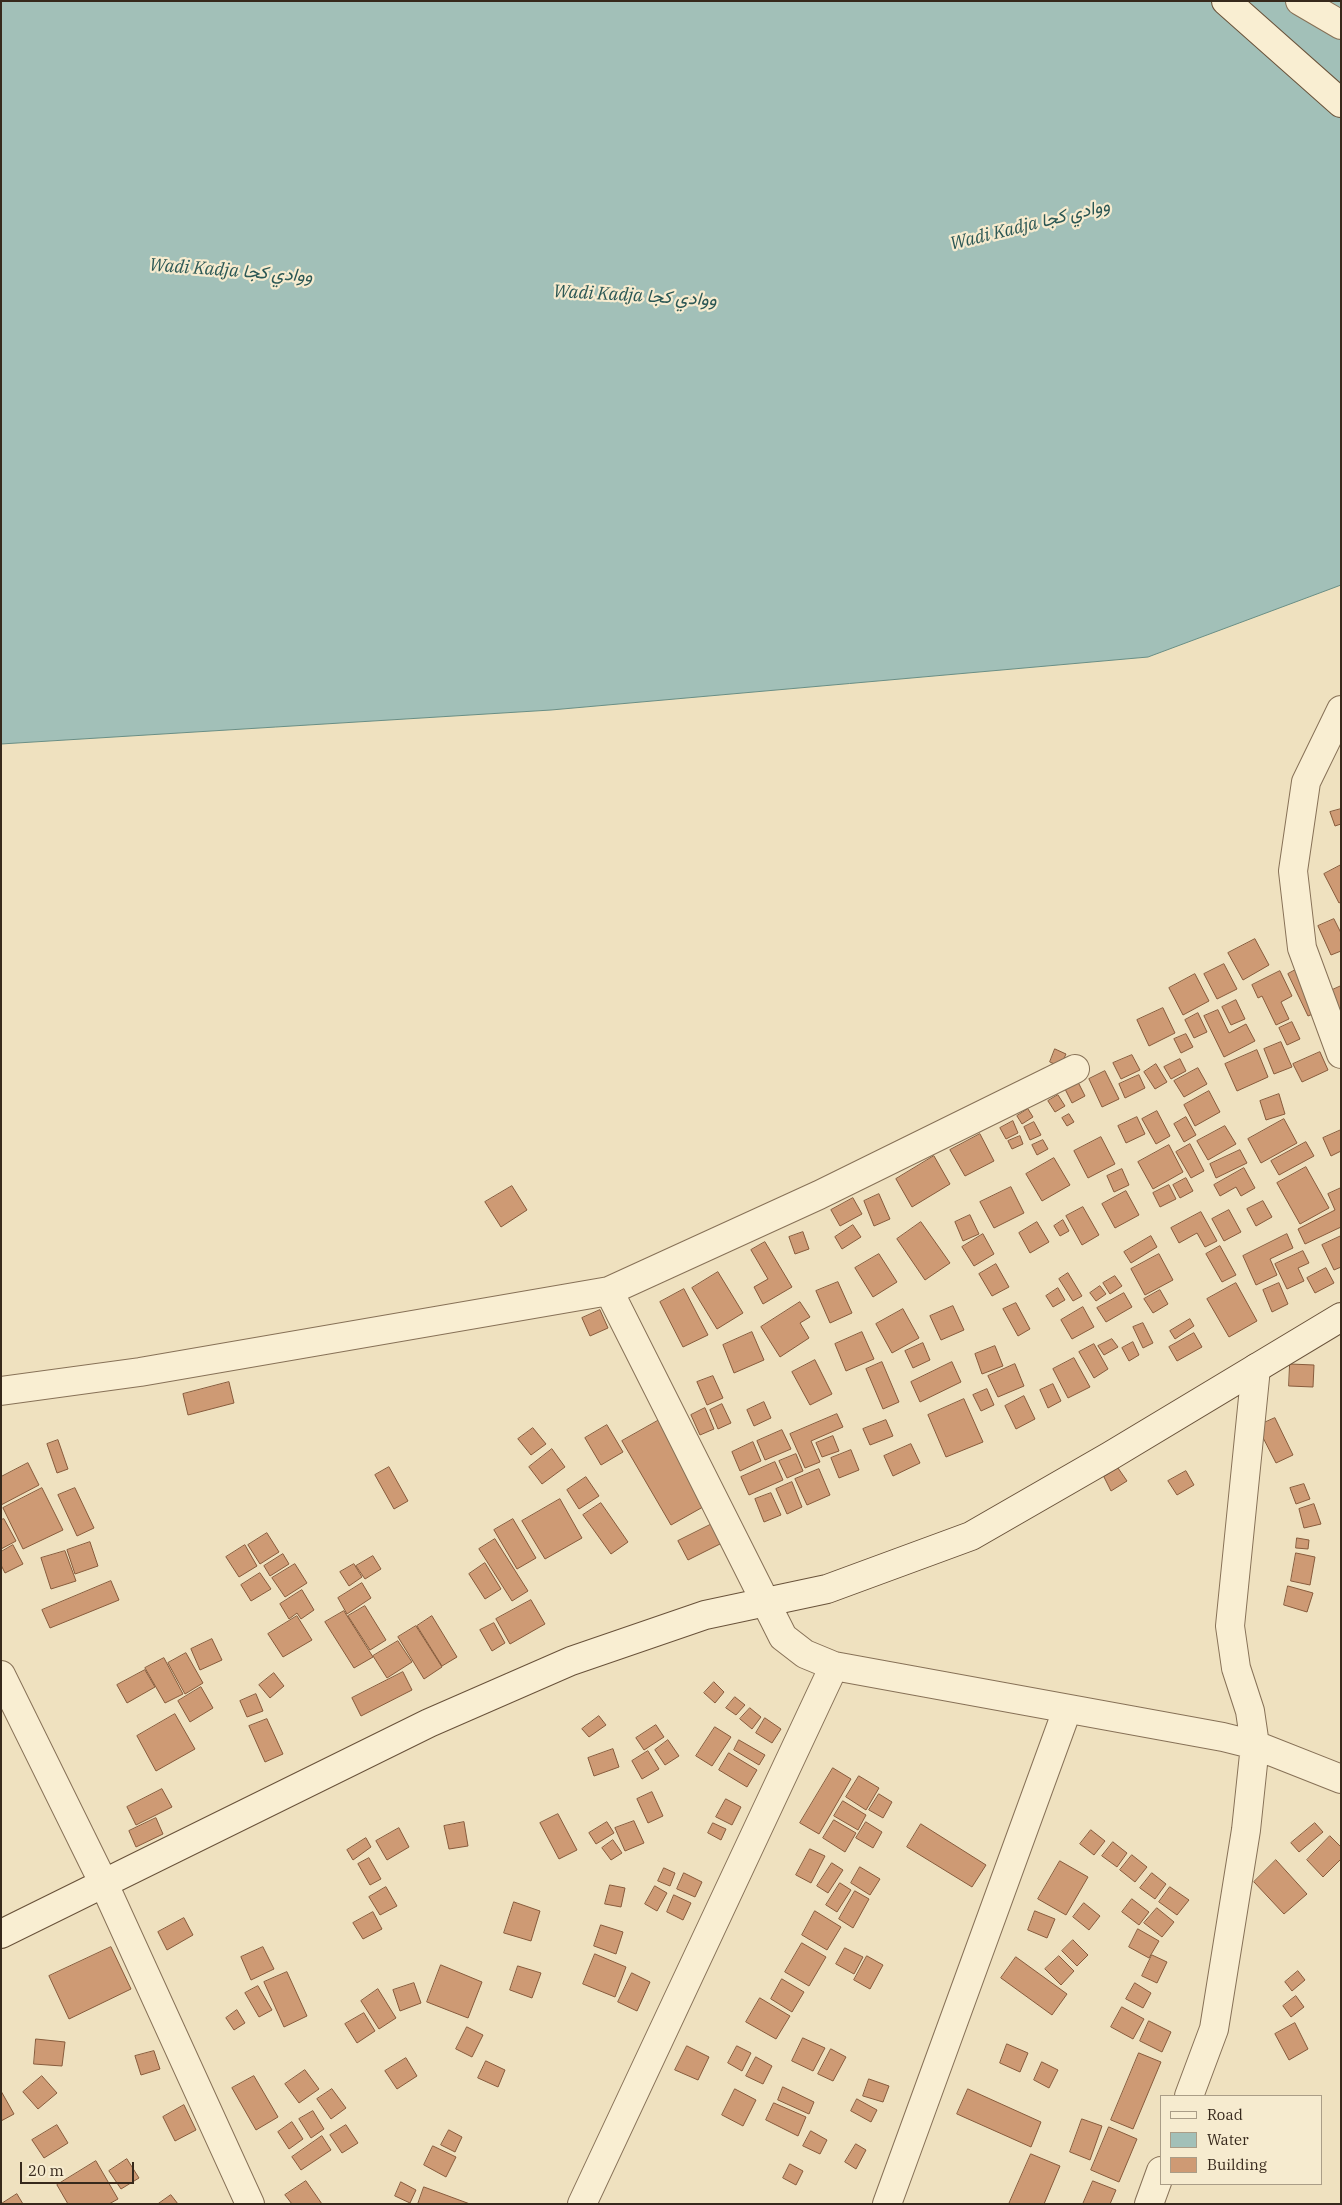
<!DOCTYPE html>
<html>
<head>
<meta charset="utf-8">
<style>
	body { margin:0 }
	#map { position:relative; width:1342px; height:2205px; overflow:hidden; background:#efe1bf; font-family:"IBM Plex Serif",serif }
	canvas { display:block }
	.frame { position:absolute; inset:0; border:2px solid #37291c; pointer-events:none }
	.legend { position:absolute; left:1160px; top:2095px; width:162px; height:90px; box-sizing:border-box; background:#f6ebcf; border:1px solid #aa9d87; margin:0; padding:6px 9px; list-style:none; font-size:15px; color:#37291c }
	.legend li { display:flex; align-items:center; gap:10px; height:25px }
	.legend b { width:25px; border:1px solid #aa9d87 }
	.scale { position:absolute; left:20px; top:2162px; width:114px; height:22px; box-sizing:border-box; border:2px solid #37291c; border-top:0; padding-left:6px; font-size:15px; line-height:18px; white-space:nowrap; color:#37291c; -webkit-text-stroke:4px #f6ebcf; paint-order:stroke }
</style>
</head>
<body>
<div id="map">
<canvas width="1342" height="2205"></canvas>
<div class="frame"></div>
<ul class="legend">
<li><b style="height:6px;background:#f9eed2"></b>Road</li>
<li><b style="height:14px;background:#a2c0b8"></b>Water</li>
<li><b style="height:14px;background:#ce9a74"></b>Building</li>
</ul>
<div class="scale">20 m</div>
</div>
<script>
const g = document.querySelector('canvas').getContext('2d');
g.lineJoin = 'round';
function paint(path, color) {
  g.fillStyle = color;
  g.fill(path, 'evenodd');
}
function strokePath(path, color, width, dash) {
  g.strokeStyle = color;
  g.lineWidth = width;
  g.lineCap = dash ? 'butt' : 'round';
  g.setLineDash(dash || []);
  g.stroke(path);
}
function label(font, color, halo, rows, align = 'center') {
  g.font = font + ' "IBM Plex Serif",Vazirmatn,serif';
  g.lineWidth = 4.5;
  g.setLineDash([]);
  g.textBaseline = 'middle';
  g.strokeStyle = halo;
  g.fillStyle = color;
  for (const [text, x, y, turn = 0] of rows) {
    g.save();
    g.translate(x, y);
    g.rotate((+turn || 0) * Math.PI / 180);
    g.textAlign = isNaN(turn) ? turn : align;
    if (halo) g.strokeText(text, 0, 0);
    g.fillText(text, 0, 0);
    g.restore();
  }
}
const water = new Path2D(`
	M1,1H1341V585L1148,657L551,710L1,744Z`);
paint(water, '#a2c0b8');
strokePath(water, '#698e85', 1);
const building = new Path2D(`
	M1341,809V824L1335,826L1330,812Z
	M1341,865V902L1339,903L1324,874Z
	M1334,919L1341,933V951L1331,955L1318,926Z
	M1255,939L1269,965L1243,980L1228,953Z
	M1224,964L1237,989L1217,999L1204,974Z
	M1301,967L1322,1010L1308,1016L1288,974Z
	M1280,971L1292,996L1281,1002L1289,1019L1276,1025L1262,996L1258,998L1252,985Z
	M1195,974L1209,1001L1183,1015L1169,988Z
	M1341,986V1011L1338,1012L1328,992Z
	M1236,1000L1245,1019L1231,1025L1222,1007Z
	M1163,1008L1175,1033L1149,1046L1137,1020Z
	M1218,1010L1229,1033L1246,1024L1255,1041L1224,1057L1204,1016Z
	M1198,1013L1207,1032L1194,1038L1185,1020Z
	M1292,1022L1300,1039L1287,1045L1279,1028Z
	M1186,1034L1193,1047L1181,1053L1174,1039Z
	M1281,1042L1292,1067L1274,1074L1264,1049Z
	M1055,1049L1066,1054L1060,1067L1050,1062Z
	M1257,1050L1268,1077L1237,1091L1225,1064Z
	M1320,1052L1328,1070L1302,1082L1293,1064Z
	M1132,1055L1140,1070L1121,1079L1113,1063Z
	M1180,1059L1186,1071L1171,1079L1164,1067Z
	M1156,1064L1167,1082L1155,1089L1144,1072Z
	M1198,1068L1207,1084L1184,1097L1174,1081Z
	M1105,1071L1119,1099L1102,1107L1089,1079Z
	M1139,1075L1145,1088L1125,1098L1119,1084Z
	M1077,1080L1085,1096L1072,1103L1064,1087Z
	M1209,1091L1220,1112L1195,1126L1184,1105Z
	M1279,1094L1285,1114L1266,1120L1260,1101Z
	M1058,1095L1065,1106L1055,1112L1048,1101Z
	M1028,1109L1033,1117L1022,1124L1017,1116Z
	M1157,1111L1170,1136L1156,1144L1142,1119Z
	M1069,1114L1074,1122L1067,1126L1062,1118Z
	M1137,1117L1145,1134L1126,1143L1118,1126Z
	M1186,1117L1196,1135L1184,1142L1174,1124Z
	M1284,1119L1297,1143L1261,1163L1248,1139Z
	M1013,1121L1018,1133L1006,1139L1000,1128Z
	M1034,1122L1041,1135L1030,1140L1024,1127Z
	M1225,1126L1236,1144L1208,1160L1197,1141Z
	M1341,1130V1151L1331,1156L1323,1138Z
	M980,1134L994,1161L965,1176L950,1150Z
	M1020,1136L1023,1144L1012,1149L1008,1141Z
	M1101,1137L1115,1164L1088,1178L1074,1151Z
	M1043,1140L1048,1149L1037,1155L1032,1145Z
	M1306,1142L1314,1156L1279,1175L1271,1161Z
	M1190,1144L1204,1171L1191,1178L1176,1152Z
	M1169,1145L1183,1172L1153,1189L1138,1162Z
	M1240,1150L1247,1163L1216,1178L1210,1164Z
	M934,1156L950,1184L912,1207L896,1179Z
	M1054,1158L1070,1185L1042,1201L1026,1174Z
	M1306,1167L1329,1208L1300,1224L1277,1183Z
	M1244,1168L1255,1188L1241,1196L1236,1187L1220,1196L1214,1185Z
	M1122,1169L1129,1185L1114,1192L1107,1176Z
	M1186,1178L1193,1191L1180,1198L1173,1185Z
	M1169,1185L1176,1199L1160,1207L1153,1193Z
	M512,1186L527,1210L501,1227L485,1202Z
	M1011,1187L1024,1213L994,1228L980,1202Z
	M1341,1188V1227L1305,1244L1298,1229L1335,1210L1328,1194Z
	M1126,1191L1139,1215L1115,1228L1102,1204Z
	M879,1194L890,1219L874,1226L864,1201Z
	M853,1198L862,1214L840,1226L831,1210Z
	M1263,1201L1272,1217L1256,1226L1247,1209Z
	M1083,1207L1099,1235L1082,1245L1066,1216Z
	M1229,1210L1241,1232L1224,1241L1212,1219Z
	M1201,1212L1217,1241L1205,1247L1197,1233L1179,1243L1171,1228Z
	M970,1215L979,1234L963,1241L955,1222Z
	M1063,1220L1069,1231L1060,1236L1054,1226Z
	M921,1222L950,1263L925,1280L897,1239Z
	M1037,1222L1049,1242L1030,1253L1019,1233Z
	M853,1225L861,1237L842,1249L835,1237Z
	M803,1232L809,1249L795,1254L789,1237Z
	M983,1234L994,1254L974,1266L962,1247Z
	M1287,1234L1293,1248L1270,1259L1277,1275L1256,1285L1243,1256Z
	M1151,1236L1157,1247L1131,1263L1124,1252Z
	M1341,1236V1267L1334,1270L1322,1245Z
	M765,1242L792,1287L763,1304L754,1287L768,1279L751,1250Z
	M1220,1246L1236,1275L1222,1282L1206,1254Z
	M1303,1251L1309,1263L1298,1268L1304,1281L1287,1289L1275,1264Z
	M879,1254L897,1282L873,1297L855,1268Z
	M1159,1254L1173,1280L1145,1295L1131,1269Z
	M996,1264L1009,1287L992,1296L979,1274Z
	M1326,1268L1334,1283L1315,1293L1307,1278Z
	M718,1272L743,1313L717,1329L692,1288Z
	M1068,1273L1082,1296L1073,1301L1059,1279Z
	M1115,1276L1122,1286L1110,1294L1103,1283Z
	M838,1282L852,1313L830,1323L816,1291Z
	M1236,1283L1257,1321L1229,1337L1207,1299Z
	M1279,1283L1288,1304L1272,1312L1263,1290Z
	M1100,1286L1106,1294L1096,1301L1090,1293Z
	M1058,1288L1065,1300L1053,1307L1046,1296Z
	M684,1289L708,1335L683,1347L660,1302Z
	M1160,1290L1168,1304L1153,1313L1144,1299Z
	M1124,1293L1132,1307L1106,1322L1097,1308Z
	M800,1302L810,1317L800,1323L809,1338L780,1357L761,1327Z
	M1016,1303L1030,1329L1018,1336L1003,1309Z
	M953,1306L964,1330L941,1340L930,1316Z
	M1083,1307L1094,1327L1072,1339L1061,1320Z
	M903,1309L919,1338L892,1353L876,1324Z
	M600,1310L608,1328L590,1336L582,1318Z
	M1190,1319L1194,1326L1175,1339L1170,1331Z
	M1143,1323L1153,1343L1143,1348L1133,1327Z
	M752,1332L764,1360L734,1373L723,1345Z
	M862,1332L874,1359L846,1371L835,1344Z
	M1194,1333L1202,1347L1177,1361L1169,1347Z
	M1112,1339L1118,1347L1104,1355L1098,1346Z
	M1133,1342L1139,1355L1129,1361L1122,1348Z
	M923,1343L930,1360L913,1368L905,1351Z
	M1094,1344L1108,1369L1094,1378L1079,1352Z
	M995,1346L1003,1366L982,1374L975,1354Z
	M1074,1358L1090,1387L1068,1398L1053,1369Z
	M815,1360L832,1394L810,1405L792,1372Z
	M882,1362L899,1402L883,1409L866,1369Z
	M952,1362L961,1382L920,1402L911,1382Z
	M1015,1364L1024,1386L998,1397L988,1376Z
	M1290,1364L1314,1365L1313,1387L1289,1386Z
	M713,1376L723,1398L707,1405L697,1382Z
	M229,1382L234,1403L188,1415L183,1394Z
	M1053,1384L1061,1401L1048,1408L1040,1390Z
	M987,1389L994,1405L981,1411L973,1395Z
	M1024,1396L1035,1419L1016,1429L1005,1406Z
	M964,1399L983,1442L946,1457L928,1415Z
	M764,1402L771,1418L754,1426L747,1410Z
	M722,1404L731,1423L718,1429L710,1410Z
	M705,1408L714,1429L700,1435L691,1415Z
	M837,1414L843,1427L811,1441L820,1462L805,1468L790,1434Z
	M1275,1418L1293,1455L1276,1463L1257,1426Z
	M661,1419L710,1503L671,1525L622,1441Z
	M886,1420L893,1436L870,1445L863,1429Z
	M607,1425L623,1452L601,1465L585,1438Z
	M533,1428L546,1444L531,1455L518,1439Z
	M782,1430L791,1449L765,1460L757,1441Z
	M833,1436L839,1451L822,1457L816,1443Z
	M58,1440L68,1469L57,1473L47,1444Z
	M753,1442L761,1461L740,1471L732,1452Z
	M911,1444L920,1463L893,1476L884,1456Z
	M552,1449L565,1467L542,1484L529,1467Z
	M851,1450L859,1470L839,1478L831,1458Z
	M796,1454L803,1471L787,1478L779,1461Z
	M775,1462L783,1480L749,1495L741,1477Z
	M28,1463L39,1485L1,1505V1477Z
	M389,1467L408,1501L394,1509L375,1475Z
	M1118,1468L1127,1481L1111,1491L1104,1477Z
	M819,1469L830,1495L807,1505L795,1479Z
	M1186,1471L1194,1485L1177,1495L1168,1481Z
	M586,1477L599,1496L579,1509L567,1490Z
	M792,1482L802,1507L787,1514L776,1489Z
	M1304,1484L1310,1499L1296,1504L1290,1488Z
	M42,1488L63,1530L23,1549L3,1508Z
	M75,1488L94,1528L77,1536L58,1495Z
	M771,1493L781,1515L764,1522L755,1499Z
	M560,1499L582,1538L545,1559L522,1521Z
	M601,1503L628,1542L611,1554L583,1515Z
	M1314,1504L1321,1524L1304,1528L1299,1509Z
	M4,1519L16,1541L1,1549V1520Z
	M513,1519L536,1558L517,1569L494,1530Z
	M716,1522L726,1541L688,1560L678,1541Z
	M267,1533L279,1552L260,1564L248,1545Z
	M1297,1538L1309,1540L1308,1549L1296,1548Z
	M495,1539L528,1591L512,1601L479,1549Z
	M90,1542L98,1566L75,1574L67,1550Z
	M13,1545L23,1564L5,1573L1,1565V1552Z
	M245,1545L257,1566L239,1577L226,1557Z
	M65,1551L76,1581L51,1589L41,1558Z
	M1296,1553L1315,1557L1310,1585L1291,1581Z
	M283,1554L289,1564L270,1576L264,1566Z
	M373,1556L381,1569L365,1579L356,1566Z
	M485,1563L501,1589L485,1599L469,1574Z
	M295,1564L307,1583L285,1597L272,1578Z
	M354,1564L362,1577L349,1586L340,1572Z
	M260,1573L271,1589L251,1601L241,1585Z
	M111,1581L119,1600L50,1628L42,1610Z
	M362,1583L371,1598L347,1614L338,1598Z
	M1288,1586L1313,1593L1307,1612L1284,1605Z
	M302,1590L314,1610L301,1619L297,1613L289,1619L280,1604Z
	M531,1600L545,1624L510,1644L496,1619Z
	M365,1606L386,1640L370,1650L348,1616Z
	M344,1611L373,1657L354,1668L325,1622Z
	M297,1616L312,1640L283,1657L268,1634Z
	M432,1616L457,1657L442,1666L417,1626Z
	M494,1623L505,1643L492,1651L480,1630Z
	M416,1626L442,1667L424,1679L398,1637Z
	M212,1639L222,1660L200,1670L191,1649Z
	M398,1641L412,1662L387,1678L373,1656Z
	M186,1653L203,1683L185,1694L168,1663Z
	M164,1658L183,1694L165,1703L145,1668Z
	M145,1670L155,1687L127,1703L117,1685Z
	M403,1672L412,1690L361,1716L352,1698Z
	M274,1673L284,1686L270,1698L259,1685Z
	M714,1682L724,1692L715,1703L704,1693Z
	M201,1687L213,1708L190,1722L178,1701Z
	M256,1694L263,1711L247,1717L240,1701Z
	M735,1697L745,1705L736,1715L726,1708Z
	M750,1708L761,1717L752,1729L740,1719Z
	M175,1714L195,1749L156,1771L137,1736Z
	M599,1716L606,1725L589,1737L582,1729Z
	M765,1718L781,1729L772,1743L756,1733Z
	M267,1719L283,1754L265,1762L249,1726Z
	M656,1725L664,1737L644,1750L636,1738Z
	M715,1727L731,1737L712,1766L696,1756Z
	M668,1740L679,1756L665,1765L655,1750Z
	M739,1740L765,1755L759,1765L734,1750Z
	M613,1749L619,1767L594,1776L588,1758Z
	M648,1751L659,1769L642,1779L632,1761Z
	M729,1753L757,1770L747,1787L719,1770Z
	M833,1768L851,1779L819,1834L800,1823Z
	M859,1776L879,1788L866,1810L846,1797Z
	M162,1789L172,1807L136,1825L127,1807Z
	M652,1792L663,1816L648,1823L637,1799Z
	M879,1794L892,1802L883,1818L869,1810Z
	M726,1799L741,1807L732,1825L716,1817Z
	M843,1801L866,1815L858,1830L834,1816Z
	M558,1814L577,1850L559,1859L540,1823Z
	M156,1818L163,1834L136,1847L129,1831Z
	M834,1820L856,1833L845,1852L823,1838Z
	M634,1821L644,1843L625,1851L615,1828Z
	M464,1822L468,1846L449,1849L444,1826Z
	M607,1822L614,1833L596,1844L589,1833Z
	M866,1822L882,1832L873,1848L856,1838Z
	M713,1823L726,1829L721,1840L708,1833Z
	M1315,1823L1323,1832L1299,1852L1291,1843Z
	M921,1824L986,1865L972,1887L907,1847Z
	M399,1828L409,1847L387,1860L376,1841Z
	M1091,1830L1105,1841L1094,1855L1080,1844Z
	M1330,1836L1341,1847V1859L1323,1877L1307,1860Z
	M366,1838L371,1847L353,1860L347,1850Z
	M613,1840L622,1853L611,1860L602,1848Z
	M1113,1842L1127,1853L1117,1867L1102,1856Z
	M810,1849L825,1856L811,1883L796,1875Z
	M1132,1855L1147,1867L1135,1882L1120,1870Z
	M369,1858L381,1879L370,1885L358,1864Z
	M1276,1860L1307,1894L1284,1914L1254,1882Z
	M1060,1861L1088,1877L1066,1915L1038,1899Z
	M832,1863L843,1870L828,1893L817,1886Z
	M860,1867L880,1879L870,1895L851,1883Z
	M664,1868L675,1873L670,1886L658,1881Z
	M684,1873L702,1882L695,1897L677,1889Z
	M1152,1873L1166,1884L1155,1899L1140,1888Z
	M840,1883L851,1890L837,1912L826,1905Z
	M610,1885L625,1888L621,1907L605,1904Z
	M655,1886L667,1893L657,1911L645,1904Z
	M386,1887L397,1906L380,1915L369,1897Z
	M1170,1887L1189,1900L1177,1915L1159,1902Z
	M855,1891L869,1899L853,1928L839,1919Z
	M674,1895L691,1903L683,1920L667,1912Z
	M1132,1899L1149,1912L1139,1925L1122,1912Z
	M514,1902L540,1911L531,1941L504,1933Z
	M1084,1903L1100,1916L1089,1930L1073,1917Z
	M1157,1908L1174,1922L1162,1937L1144,1923Z
	M815,1911L841,1927L827,1950L802,1935Z
	M1035,1911L1055,1919L1047,1938L1028,1930Z
	M373,1912L382,1929L363,1939L353,1923Z
	M184,1918L193,1935L167,1950L158,1932Z
	M601,1925L623,1932L616,1954L594,1946Z
	M1138,1929L1159,1941L1149,1958L1129,1947Z
	M1073,1940L1088,1955L1077,1966L1062,1951Z
	M802,1943L826,1957L809,1986L785,1972Z
	M111,1947L131,1989L69,2019L49,1976Z
	M263,1947L274,1969L251,1980L241,1957Z
	M845,1948L863,1957L854,1974L836,1964Z
	M595,1954L626,1967L615,1997L583,1984Z
	M1152,1955L1167,1962L1157,1983L1142,1976Z
	M867,1956L883,1965L870,1989L854,1980Z
	M1059,1956L1074,1971L1061,1985L1045,1969Z
	M1016,1957L1067,1994L1052,2015L1001,1978Z
	M441,1965L482,1982L468,2018L427,2002Z
	M518,1966L541,1973L532,1998L510,1990Z
	M1298,1971L1305,1980L1292,1991L1285,1982Z
	M287,1972L307,2016L284,2027L264,1982Z
	M632,1973L650,1982L637,2011L618,2002Z
	M782,1979L804,1992L792,2012L771,1999Z
	M414,1983L421,2003L400,2011L393,1990Z
	M1135,1983L1151,1993L1143,2008L1126,1999Z
	M258,1986L272,2010L259,2017L245,1993Z
	M378,1989L396,2018L379,2029L361,2001Z
	M1296,1996L1304,2007L1291,2017L1283,2006Z
	M760,1998L790,2016L776,2039L746,2022Z
	M1122,2007L1144,2019L1133,2039L1111,2027Z
	M237,2010L245,2023L234,2030L226,2018Z
	M364,2013L375,2031L357,2043L345,2024Z
	M1149,2021L1171,2032L1162,2052L1140,2041Z
	M1295,2023L1308,2049L1289,2060L1275,2034Z
	M467,2027L483,2035L472,2057L456,2049Z
	M803,2038L825,2048L813,2071L792,2061Z
	M36,2039L65,2042L62,2066L34,2064Z
	M1007,2044L1028,2053L1020,2072L1000,2063Z
	M687,2046L709,2057L698,2080L675,2070Z
	M737,2046L751,2053L742,2071L728,2063Z
	M831,2049L846,2057L833,2081L818,2074Z
	M154,2051L160,2069L141,2075L135,2056Z
	M1139,2053L1161,2062L1133,2129L1111,2120Z
	M756,2057L772,2066L763,2084L746,2076Z
	M406,2058L417,2076L397,2089L385,2071Z
	M486,2061L505,2070L498,2087L478,2078Z
	M1042,2062L1058,2070L1049,2088L1034,2080Z
	M305,2070L319,2089L299,2103L285,2084Z
	M42,2076L57,2093L38,2109L23,2092Z
	M254,2076L278,2117L256,2130L232,2088Z
	M869,2079L889,2086L883,2102L863,2096Z
	M783,2087L814,2102L809,2114L778,2100Z
	M332,2089L346,2108L331,2119L317,2099Z
	M735,2089L756,2100L743,2126L722,2115Z
	M968,2089L1041,2122L1031,2147L957,2114Z
	M1,2091L14,2114L1,2121Z
	M857,2099L877,2110L871,2122L851,2111Z
	M774,2103L806,2117L798,2136L766,2120Z
	M184,2105L196,2130L175,2141L163,2117Z
	M313,2111L324,2129L311,2138L299,2119Z
	M1082,2119L1102,2126L1090,2160L1070,2152Z
	M292,2122L303,2139L289,2149L278,2132Z
	M57,2125L68,2143L44,2158L32,2140Z
	M346,2125L358,2143L342,2153L330,2135Z
	M1109,2127L1137,2139L1119,2182L1091,2170Z
	M449,2130L462,2137L455,2152L441,2145Z
	M811,2131L827,2140L820,2154L803,2146Z
	M322,2136L331,2150L301,2170L292,2157Z
	M856,2144L866,2150L856,2169L845,2162Z
	M433,2146L456,2157L446,2177L424,2165Z
	M1031,2154L1060,2166L1044,2204H1009Z
	M127,2159L139,2178L121,2189L109,2171Z
	M96,2161L118,2199L109,2204H68L57,2185Z
	M790,2164L803,2171L796,2185L783,2178Z
	M306,2181L322,2204H292L285,2195Z
	M1093,2181L1116,2190L1110,2204H1083Z
	M401,2182L416,2190L410,2203L395,2196Z
	M424,2187L470,2204H418Z
	M17,2194L23,2204H1Z
	M171,2195L178,2204H158Z`);
paint(building, '#ce9a74');
strokePath(building, '#875b3c', 1);
const street = new Path2D(`
	M1300,1L1341,25
	M1341,710L1306,782L1293,871L1302,948L1341,1054
	M609,1291L783,1637L805,1654L834,1666L1223,1737L1255,1745L1341,1779
	M1,1391L140,1372L609,1291L819,1195L1075,1069
	M1,1675L104,1884L250,2204
	M1189,2096L1214,2029L1246,1830L1255,1745L1250,1711L1236,1668L1230,1626L1256,1368
	M582,2204L834,1666
	M887,2204L1067,1710
	M1149,2204L1161,2171`);
const secondary = new Path2D(`
	M1226,1L1341,103
	M1,1934L429,1723L571,1661L705,1615L827,1589L971,1536L1110,1456L1341,1317`);
strokePath(street, '#877157', 30);
strokePath(secondary, '#69523a', 30);
strokePath(street, '#f9eed2', 28);
strokePath(secondary, '#f9eed2', 28);
label('italic 18px', '#2b5754', '#f6ebcf', [
	["Wadi Kadja ووادي كجا",1030,225,-14],
	["Wadi Kadja ووادي كجا",231,271,4],
	["Wadi Kadja ووادي كجا",635,296,3]
]);
</script>
</body>
</html>
